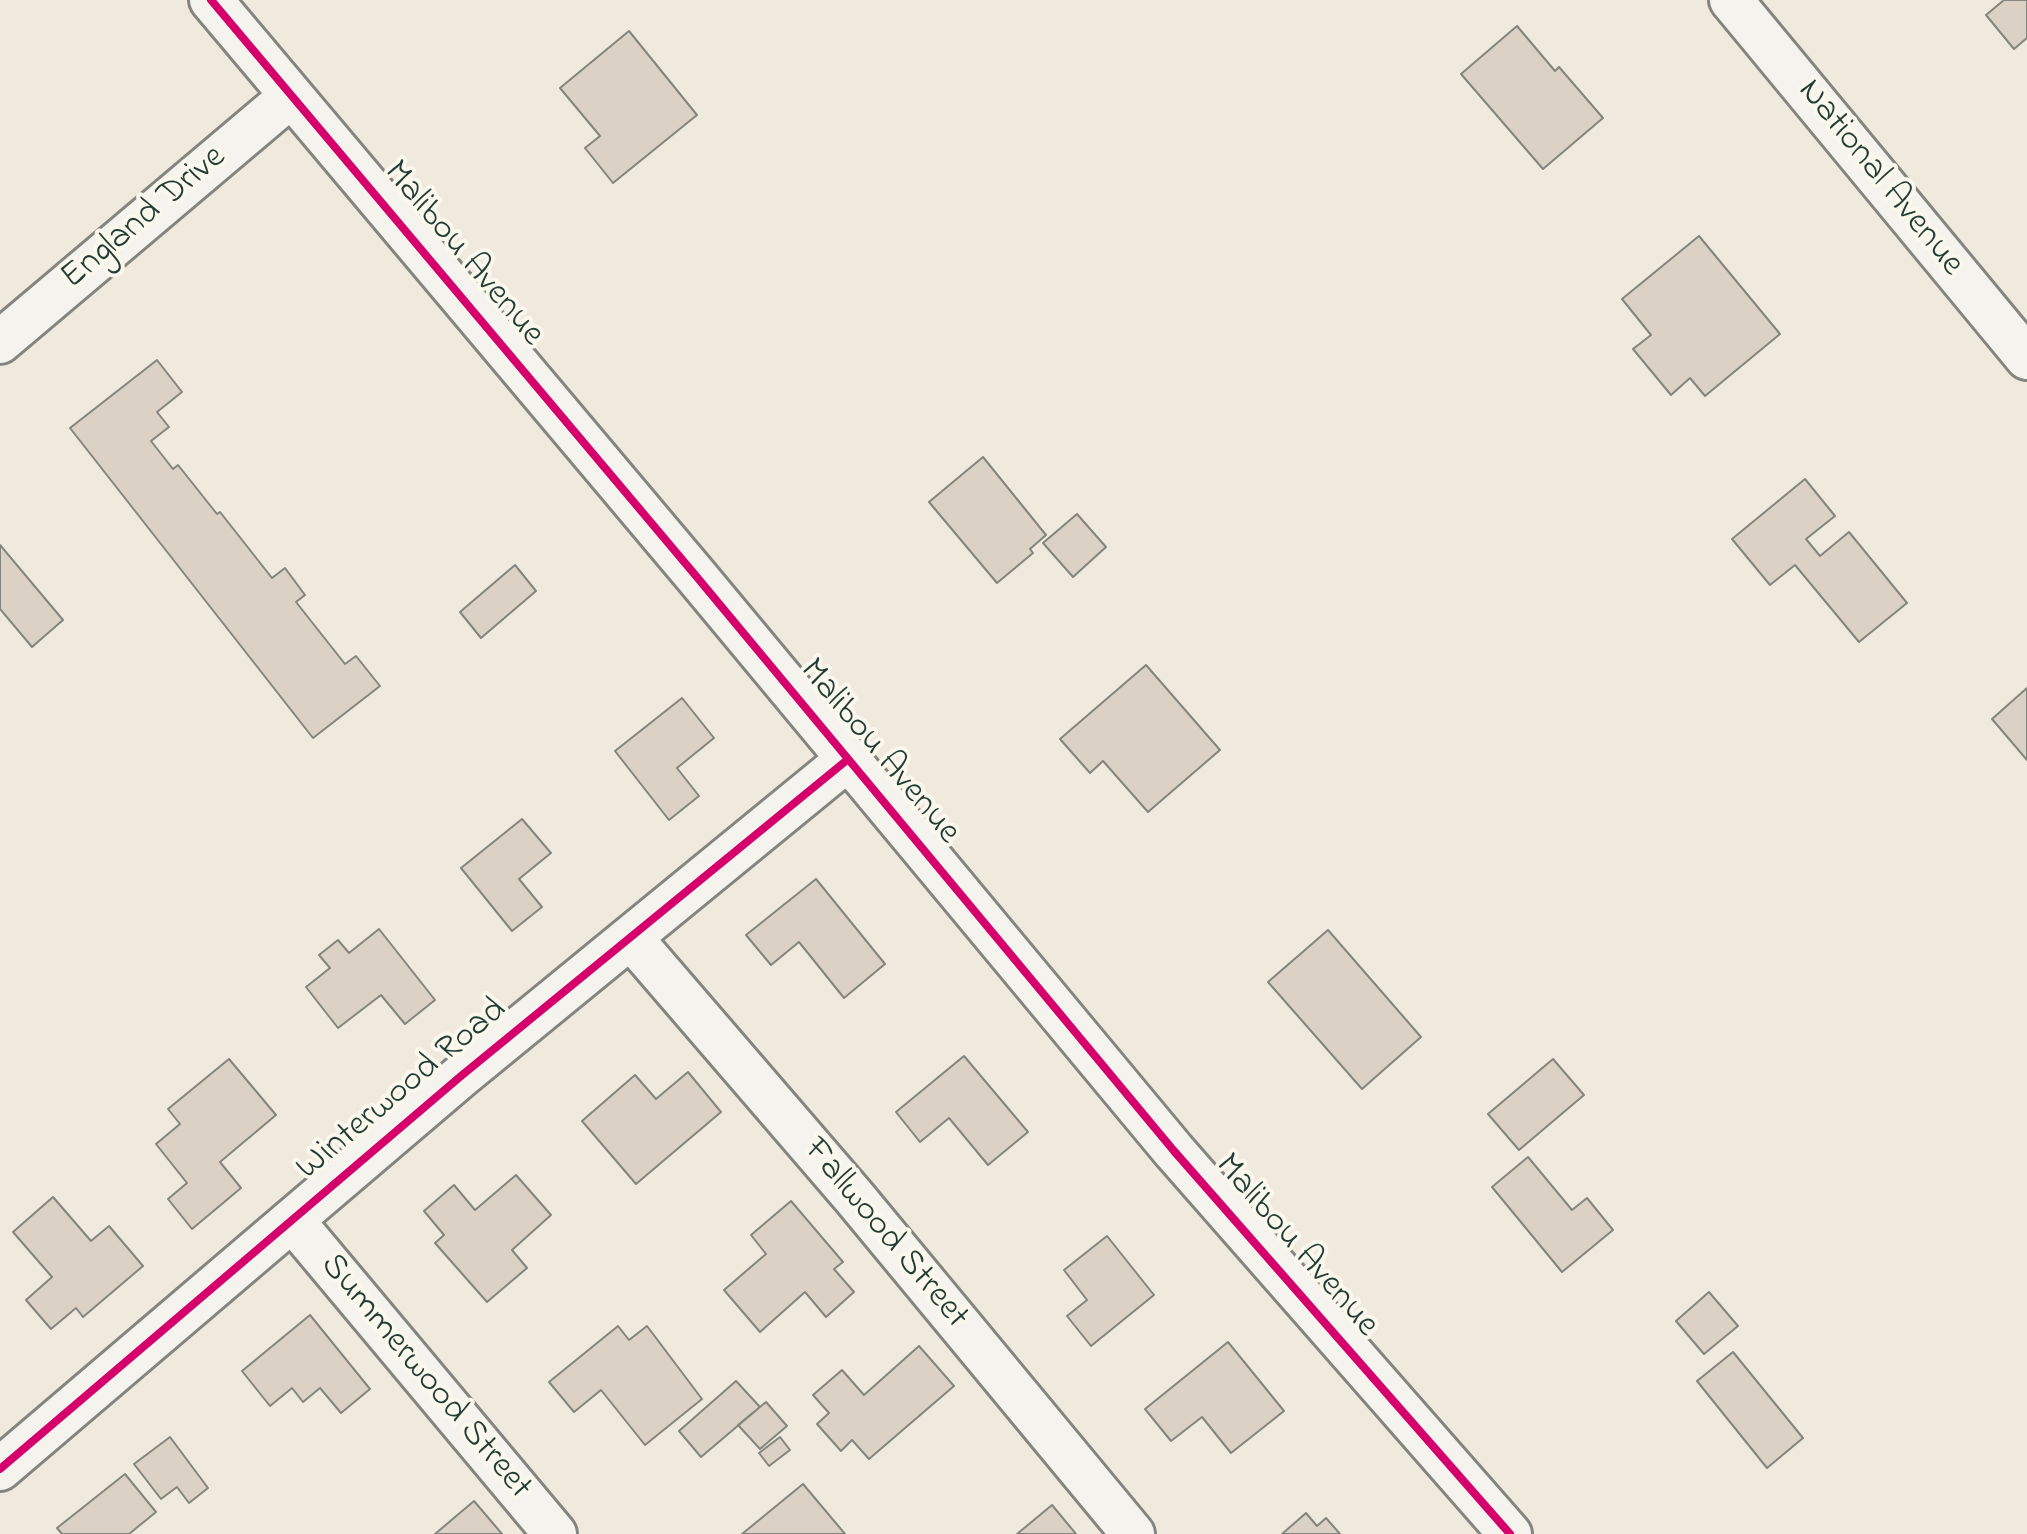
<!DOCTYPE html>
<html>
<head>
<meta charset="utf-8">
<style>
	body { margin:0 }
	canvas { display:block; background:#f0e9de }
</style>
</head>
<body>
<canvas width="2027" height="1534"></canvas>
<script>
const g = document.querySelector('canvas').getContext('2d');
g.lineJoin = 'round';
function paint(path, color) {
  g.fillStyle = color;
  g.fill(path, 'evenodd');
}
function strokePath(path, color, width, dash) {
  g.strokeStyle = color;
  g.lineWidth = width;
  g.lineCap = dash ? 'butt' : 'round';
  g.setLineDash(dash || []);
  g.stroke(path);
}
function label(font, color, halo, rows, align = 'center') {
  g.font = font + ' "Indie Flower",sans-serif';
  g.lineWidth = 8;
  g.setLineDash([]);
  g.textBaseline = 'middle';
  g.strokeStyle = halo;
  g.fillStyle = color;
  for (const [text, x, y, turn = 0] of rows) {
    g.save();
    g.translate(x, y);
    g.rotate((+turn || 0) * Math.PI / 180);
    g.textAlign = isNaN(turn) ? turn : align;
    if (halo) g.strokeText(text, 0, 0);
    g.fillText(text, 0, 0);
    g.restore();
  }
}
const building = new Path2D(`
	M2004,0H2027V38L2014,49L1986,15Z
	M1517,26L1555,71L1559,67L1603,118L1543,169L1461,74Z
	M629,31L697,115L613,183L585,148L600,136L560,88Z
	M1699,236L1780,334L1705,396L1690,378L1671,395L1633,349L1651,335L1622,299Z
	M157,360L182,392L157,412L169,427L151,441L173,469L178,465L217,514L220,512L272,578L285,568L305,595L296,602L345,664L356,656L380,686L313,738L70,428Z
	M983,457L1046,535L1030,549L1033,553L997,583L929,502Z
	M1805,479L1835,516L1806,539L1820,556L1849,532L1907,603L1859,642L1795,565L1770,585L1732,539Z
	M1077,514L1106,547L1073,577L1043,543Z
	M0,545L63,620L32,647L0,609Z
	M515,565L536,591L481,638L460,612Z
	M1146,665L1220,750L1148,812L1103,761L1090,773L1060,739Z
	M2027,688V760L1992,719Z
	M682,698L714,738L677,768L699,796L669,820L615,751Z
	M522,819L551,853L519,879L542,907L512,931L461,868Z
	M816,879L885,964L844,998L799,942L771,965L746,935Z
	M379,929L435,1000L405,1024L381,995L338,1028L306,987L330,968L319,955L338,940L349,953Z
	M1328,930L1421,1037L1362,1089L1268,982Z
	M964,1056L1028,1132L988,1165L949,1118L920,1142L896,1112Z
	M229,1059L276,1115L220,1162L241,1188L192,1229L168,1199L187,1183L156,1144L180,1124L168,1109Z
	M1553,1059L1584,1095L1519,1150L1488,1114Z
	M688,1072L721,1112L636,1184L582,1121L635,1075L656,1099Z
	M1528,1157L1572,1210L1587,1198L1613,1230L1562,1272L1492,1187Z
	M516,1175L551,1215L512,1250L527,1268L487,1302L435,1243L444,1235L424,1211L454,1185L475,1210Z
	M53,1197L91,1241L109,1226L143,1266L83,1317L76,1308L51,1329L26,1300L52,1277L13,1232Z
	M791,1201L843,1262L834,1269L854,1292L826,1317L805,1292L760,1332L724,1290L766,1254L751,1235Z
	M1107,1236L1154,1295L1091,1346L1067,1316L1087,1300L1064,1270Z
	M1709,1292L1738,1326L1704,1354L1676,1321Z
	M310,1315L370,1389L341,1413L320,1388L303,1402L292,1388L270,1406L242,1371Z
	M618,1326L629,1340L647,1326L702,1399L645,1445L601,1390L574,1412L549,1382Z
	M1228,1342L1284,1411L1231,1453L1202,1417L1171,1441L1145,1409Z
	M919,1346L954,1386L869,1459L852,1440L841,1451L817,1424L829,1413L813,1395L842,1370L864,1395Z
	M1733,1352L1803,1438L1767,1468L1697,1381Z
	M736,1381L760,1407L701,1457L679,1431Z
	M766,1402L787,1426L760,1449L738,1425Z
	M170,1437L208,1488L189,1503L177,1487L161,1499L134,1464Z
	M780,1437L790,1450L769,1466L759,1453Z
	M125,1474L156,1512L129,1534H62L57,1528Z
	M803,1484L845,1534H742Z
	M474,1501L502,1534H435Z
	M1052,1505L1076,1534H1017Z
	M1306,1513L1317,1526L1326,1518L1340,1534H1282Z`);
paint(building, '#dbd2c5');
strokePath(building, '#83857e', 2);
const street = new Path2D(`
	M211,0L696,576L1174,1151L1510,1534
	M1731,0L2027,358
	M0,342L291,96
	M631,938L854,1197L1133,1534
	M293,1221L555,1534
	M0,1469L461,1076L847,760`);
strokePath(street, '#83857e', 48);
strokePath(street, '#f5f3ee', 42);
strokePath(new Path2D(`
	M211,0L696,576L1174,1151L1510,1534
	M0,1469L461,1076L847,760`), '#d6006c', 8);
label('36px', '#1f3d34', '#fbf7ec', [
	["National Avenue",1879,179,51],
	["England Drive",145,219,-40],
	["Malibou Avenue",462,255,50],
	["Malibou Avenue",878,753,50],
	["Winterwood Road",403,1091,-40],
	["Fallwood Street",884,1235,50],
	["Malibou Avenue",1295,1247,49],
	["Summerwood Street",424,1378,50]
]);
</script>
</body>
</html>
